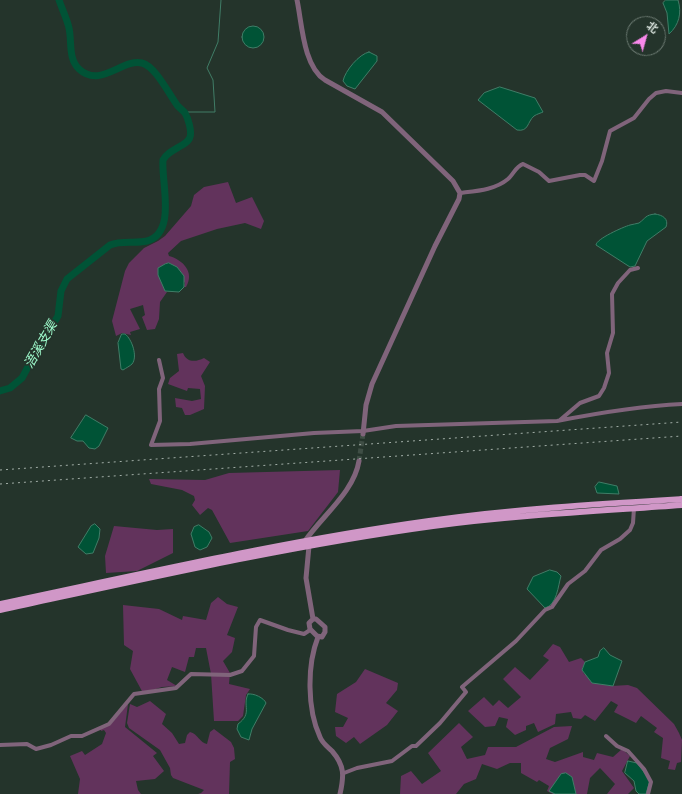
<!DOCTYPE html>
<html>
<head>
<meta charset="utf-8">
<style>
	body { margin:0 }
	#map { position:relative; width:682px; height:794px; overflow:hidden; background:#24342b; font-family:Merriweather,"Noto Sans SC",serif }
	canvas { display:block }
	.north { position:absolute; left:626px; top:16px; width:40px; height:40px; box-sizing:border-box; background:#24342b; border:1px solid #6b7971; border-radius:50%; rotate:37deg; font-size:11px; font-weight:700; line-height:16px; text-align:center; color:#d6e0da }
	.north::after { content:''; display:block; margin:auto; width:14px; height:18px; background:#f888ea; clip-path:polygon(50% 0,100% 100%,50% 72%,0 100%) }
</style>
</head>
<body>
<div id="map">
<canvas width="682" height="794"></canvas>
<div class="north">北</div>
</div>
<script>
const g = document.querySelector('canvas').getContext('2d');
g.lineJoin = 'round';
function paint(path, color) {
  g.fillStyle = color;
  g.fill(path, 'evenodd');
}
function strokePath(path, color, width, dash) {
  g.strokeStyle = color;
  g.lineWidth = width;
  g.lineCap = dash ? 'butt' : 'round';
  g.setLineDash(dash || []);
  g.stroke(path);
}
function label(font, color, halo, rows, align = 'center') {
  g.font = font + ' Merriweather,"Noto Sans SC",serif';
  g.lineWidth = 3.5;
  g.setLineDash([]);
  g.textBaseline = 'middle';
  g.strokeStyle = halo;
  g.fillStyle = color;
  for (const [text, x, y, turn = 0] of rows) {
    g.save();
    g.translate(x, y);
    g.rotate((+turn || 0) * Math.PI / 180);
    g.textAlign = isNaN(turn) ? turn : align;
    if (halo) g.strokeText(text, 0, 0);
    g.fillText(text, 0, 0);
    g.restore();
  }
}
paint(new Path2D(`
	M228,182L236,203L252,197L264,221L261,229L245,223L217,229L181,241L168,253L169,256C183,260 195,272 186,287H184L185,283L171,264L167,263L165,291L167,292L160,302L159,319L155,329L147,330L142,317L145,315L143,305L130,309L140,329L130,332L131,335L122,333L116,336L112,321L125,271L129,263L144,248L158,241L165,236L191,206L194,195L204,187Z
	M183,353C187,363 196,362 204,358L210,362L201,376L205,386L204,409L190,415H185L182,408L176,407L175,398L192,401L201,399L200,389L188,388L187,391L168,384L170,378L179,371L177,354Z
	M340,470L338,492L308,531L230,543L212,510L208,508L200,515L192,505L195,500L194,496L182,490L151,484L149,479L205,480L229,473Z
	M114,526L157,530L173,529V553L137,571L106,573L105,556Z
	M218,597L227,604L238,607L227,635L235,638L232,652L223,661L230,673L229,684L250,689L246,695L243,716L238,721H214L211,674L206,648H196L194,657H189L185,672L172,667L167,680L177,686L162,687L143,693L130,669L133,651L124,645L123,605L159,609L182,620L183,616L206,620L211,603Z
	M553,644L560,647L569,662L581,658L585,662L582,669L584,674L612,686L628,685L637,688L674,724L679,733L682,740L681,762L677,763L675,770L668,769L670,761L661,758L663,738L654,732L657,728L641,716L636,723L614,712L618,705L611,701L595,721L585,715L581,719L573,718L571,712L556,714L555,724L538,732L534,723L526,726V730L515,735L506,727L508,719L499,717L495,726L485,727L468,711L484,697L493,706L499,700L508,708L521,697L503,679L515,667L530,680L549,660L543,656Z
	M365,669L398,683L397,690L386,703L398,711L387,725L360,744L354,737L346,743L336,736L335,727H343L348,718L335,712L337,694L356,682Z
	M150,701L166,714L162,724L172,733L179,744L185,743L187,735L190,732C198,734 200,743 207,744L210,732L214,729L231,742L234,748L235,759L230,762L229,794H198L201,793L204,790L173,778L171,775L170,768L160,750L129,728L127,723L130,704L137,707Z
	M128,704L125,727L157,753L153,756L164,771L155,779L136,781L138,790L141,794H78L80,779L70,756L82,751L85,755L102,744L106,733L104,730L101,731L100,728L110,725Z
	M459,723L473,737L461,747L467,759L485,755L488,747H516L554,727L572,726L568,739L550,748L546,759L555,762L583,752V757L594,760L597,753L613,757L622,749L630,756L622,771L634,788L628,794H607L615,784L600,768L590,778L587,794H553L547,791L549,786L539,780L537,782L521,773V763H510L497,769L482,764L476,779L464,784L456,794H400L401,776L411,771L422,784L441,771L428,753Z`), '#62335c');
const water = new Path2D(`
	M666,0H678C682,13 679,25 669,34L667,13L663,3Z
	M242 37a11 11 0 1 1 22 0a11 11 0 1 1-22 0Z
	M369,52L377,56V61L355,89L347,86L343,81C345,71 359,54 369,52Z
	M500,87L535,98L543,112C541,113 537,114 534,116C527,122 529,132 517,130L478,100L484,93Z
	M655,214C663,215 669,219 666,227L647,241L635,266L630,267L596,245C596,239 623,227 630,225C633,224 636,224 639,223C646,218 645,215 655,214Z
	M169,263L177,267L184,276V287L179,292L165,291L158,275V268L165,264Z
	M122,334H125C132,339 138,357 132,364C130,366 126,368 123,370L121,369L118,343Z
	M86,415L108,428L99,446L95,449L89,448L83,441H77L71,438Z
	M599,482L617,486L619,494L597,493L595,487Z
	M95,524L100,529L99,538L93,553L86,554L78,547L91,526Z
	M199,525L209,532L212,538L207,547L200,550L195,547L191,534L194,527Z
	M550,570L557,572L561,576C558,586 557,605 545,608L527,589L533,577Z
	M604,648L610,655L622,661L613,686L592,683L582,670L585,662L598,657L600,651Z
	M248,694C254,693 264,698 266,703L252,729L249,740L241,737L237,729L238,724C253,713 242,706 248,694Z
	M628,761L637,763L650,780L646,794H639L636,791L634,781L625,773Z
	M566,773L572,777L576,794H555L549,791L561,774Z`);
paint(water, '#005336');
strokePath(water, '#407d67', 1);
strokePath(new Path2D(`
	M184,112H215L213,80L207,68L218,42L221,0`), '#407d67', 1);
strokePath(new Path2D(`
	M0,391L10,388L22,378L36,352L58,316L61,291L67,279L110,245C122,240 135,244 147,241C177,233 161,182 163,160C168,149 188,146 190,137C192,131 188,118 185,113C183,110 179,108 177,105C169,94 155,66 142,63C123,58 100,89 79,69C68,59 72,41 69,28C67,19 62,9 59,0`), '#005336', 7);
strokePath(new Path2D(`
	M359,461L363,434`), '#3f4e45', 5, [5, 2.5]);
strokePath(new Path2D(`
	M460,193C476,191 495,190 508,179C513,175 516,166 523,164L539,172L549,181L580,175H585L594,181L602,161L610,131L634,118L649,99L656,93L666,91L682,93
	M159,360L163,378L159,389L160,421L151,445L190,444L314,433L363,431L396,426L557,421C598,413 640,406 682,404
	M560,420L580,403L599,396L604,388L609,373L607,353L613,333L612,294L618,283L630,270L638,268
	M606,736L617,746L628,751L644,769L651,782L648,794
	M0,745L27,744L36,749L51,745L71,736H82L109,724L134,694L176,688L191,674L230,675L242,671L254,656L256,627L260,620L288,630L304,634L310,630
	M344,773L357,768L392,761L412,746H416L440,723L466,692L462,687L516,641L545,610L552,607L568,584L585,571L601,550L620,539L630,530L633,523L634,508`), '#80647b', 4);
strokePath(new Path2D(`
	M297,0C302,23 303,66 325,80L382,112L453,181L460,193L459,199L435,246L372,384L366,405L363,434
	M305,541C322,516 354,492 359,461
	M309,546L306,578L313,619
	M313,619H316L325,627V632L322,637L317,636L310,629L309,623Z
	M318,637C307,665 307,709 320,737C322,743 328,747 332,751C345,766 344,776 340,794`), '#80647b', 5);
strokePath(new Path2D(`
	M0,604C143,574 285,541 429,521C513,509 598,504 682,499
	M0,610C144,579 287,546 433,526C516,515 599,511 682,505`), '#d097c7', 6);
strokePath(new Path2D(`
	M0,470L682,422
	M0,484L682,436`), '#a2aea7', 1, [2, 4]);
label('italic 13px', '#9efbcc', '#24342b', [
	["浯溪支渠",41,345,-60]
]);
</script>
</body>
</html>
